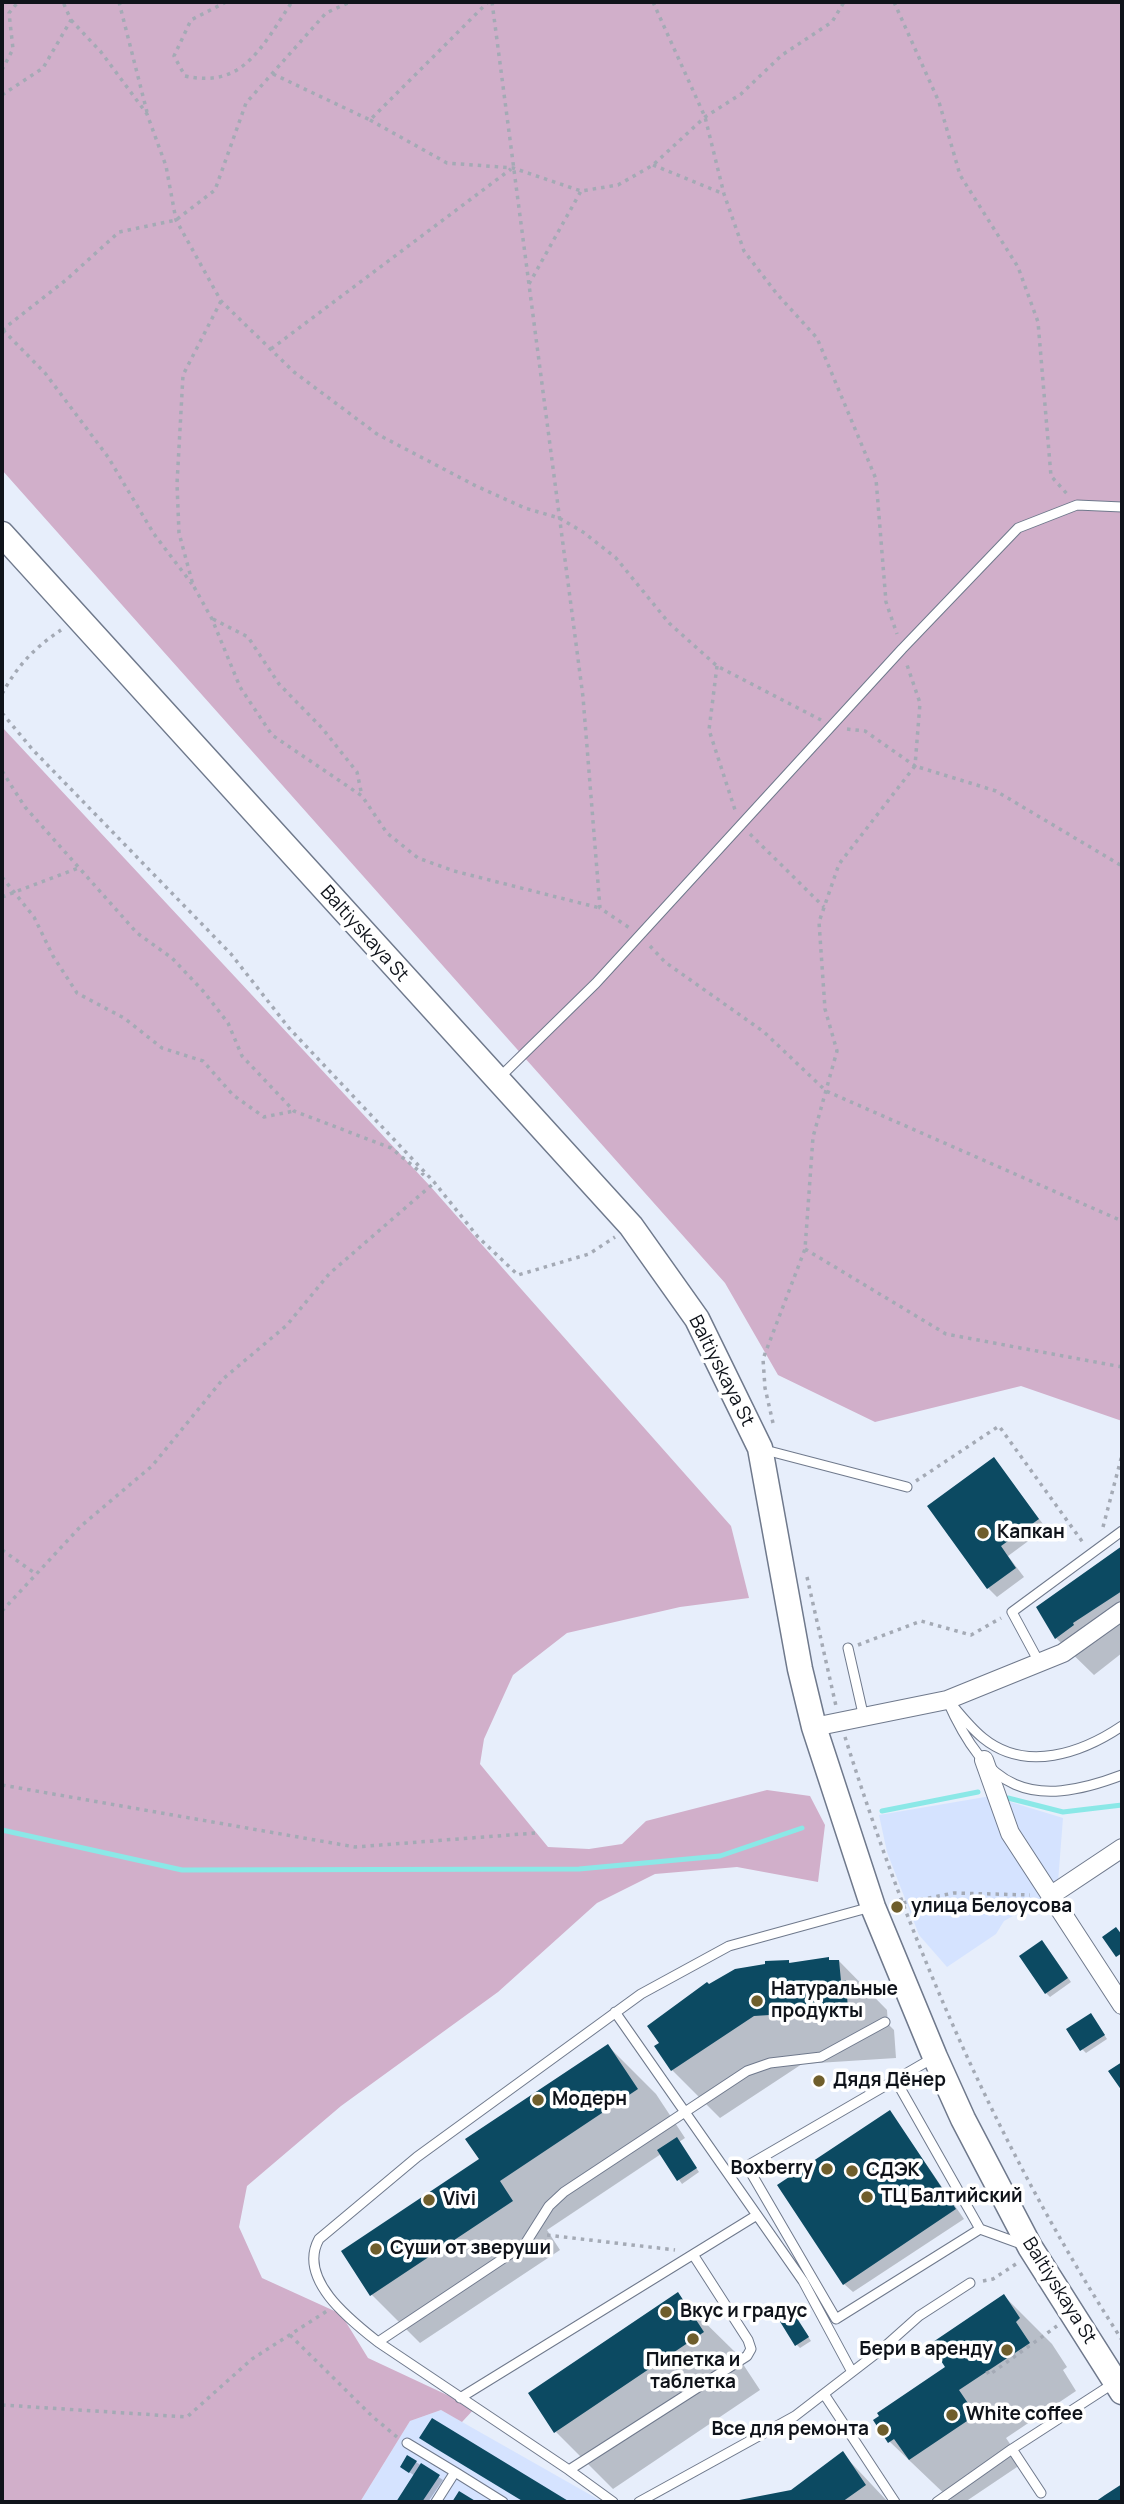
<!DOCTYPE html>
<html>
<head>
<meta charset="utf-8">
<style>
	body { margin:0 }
	#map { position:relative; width:1124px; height:2504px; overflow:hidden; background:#e7eefb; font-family:Manrope,sans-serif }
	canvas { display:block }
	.frame { position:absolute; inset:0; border:4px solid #0f131a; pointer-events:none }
</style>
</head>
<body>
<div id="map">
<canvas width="1124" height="2504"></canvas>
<div class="frame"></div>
</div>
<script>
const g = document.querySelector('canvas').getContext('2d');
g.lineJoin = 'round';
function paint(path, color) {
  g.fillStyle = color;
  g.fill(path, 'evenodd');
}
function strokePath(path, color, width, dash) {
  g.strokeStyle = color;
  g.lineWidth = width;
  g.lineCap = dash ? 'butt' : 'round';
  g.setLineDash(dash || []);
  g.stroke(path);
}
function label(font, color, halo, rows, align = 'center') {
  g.font = font + ' Manrope,sans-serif';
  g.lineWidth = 7;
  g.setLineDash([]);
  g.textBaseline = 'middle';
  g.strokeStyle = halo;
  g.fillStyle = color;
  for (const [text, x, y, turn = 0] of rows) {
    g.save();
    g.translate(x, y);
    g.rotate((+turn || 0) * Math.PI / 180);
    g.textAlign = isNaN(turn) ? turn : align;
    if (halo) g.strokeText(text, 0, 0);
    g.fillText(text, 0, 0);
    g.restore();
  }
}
paint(new Path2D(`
	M991,1796L1063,1818L1058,1882L1036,1903L1004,1921L996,1934L947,1967L919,1935L887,1852L879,1815Z
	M441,2410L603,2502H360L410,2421Z`), '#d5e3ff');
paint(new Path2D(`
	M2,2H1122V1421L1021,1386L875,1422L778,1375L725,1283L2,470Z
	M2,727L430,1186L731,1526L749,1598L680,1607L567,1633L513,1675L484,1739L480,1764L548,1847L589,1849L622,1844L646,1821L767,1790L810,1796L825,1825L818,1882L737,1867L655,1874L597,1903L498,1992L341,2106L247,2186L239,2227L262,2278L341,2314L368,2358L475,2408L462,2422L441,2410L410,2421L360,2502H2Z`), '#d1afca');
paint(new Path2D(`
	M994,1459L1046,1528L1008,1556L1024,1577L997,1597L988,1588Z
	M1122,1548V1653L1094,1675L1056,1638L1039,1608Z
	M1046,1946L1071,1982L1050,1997L1046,1993Z
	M788,1961L791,1964L839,1961L887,2010L888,2024L894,2030L896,2058L802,2064L720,2118L672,2070L709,1986Z
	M1094,2019L1107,2039L1086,2053L1082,2049Z
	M608,2046L656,2094L685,2138L679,2142L699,2172L682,2184L661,2154L547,2230L560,2250L420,2343L372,2295L343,2252L481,2160Z
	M890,2112L964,2219L853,2292L844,2284Z
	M677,2295L735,2352L760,2390L613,2489L556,2432Z
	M1004,2296L1052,2344L1067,2367L1063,2370L1076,2391L1006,2438L1023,2463L965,2502H953L890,2442L876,2421L947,2368Z
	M796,2318L811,2341L800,2348L796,2344Z
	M843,2454L888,2502H733L791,2491Z
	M416,2462L443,2480L428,2502H398L415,2476L402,2467Z`), '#0003');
strokePath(new Path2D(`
	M1008,1798L1063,1812L1122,1805
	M882,1811L978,1792
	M2,1830L182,1870L579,1869L720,1856L802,1828`), '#8be8e7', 5);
paint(new Path2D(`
	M994,1457L1039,1519L1001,1546L1016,1568L987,1589L927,1506Z
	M1122,1546V1591L1073,1623L1074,1625L1055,1639L1036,1607Z
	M1116,1927L1122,1935V1953L1116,1957L1102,1937Z
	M1042,1940L1068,1978L1045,1994L1019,1956Z
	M829,1957V1960H839L841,1981L846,1980L848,2010L754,2016L671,2071L654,2046L659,2043L647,2026L707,1982L709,1984L735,1969L765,1964V1961L789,1960V1963Z
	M1091,2013L1105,2035L1080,2051L1066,2029Z
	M608,2044L638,2089L500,2181L513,2201L370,2296L341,2251L479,2159L465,2139Z
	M1122,2062V2091L1108,2071Z
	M890,2110L956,2209L843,2285L777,2185Z
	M677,2137L697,2168L677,2181L657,2150Z
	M678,2292L704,2332L554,2433L528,2393Z
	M1004,2294L1020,2318L1016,2322L1030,2343L959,2390L976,2415L909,2460L894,2439L888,2443L873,2420L879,2416L877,2413L945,2367L930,2344Z
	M793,2312L809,2337L795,2346L779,2320Z
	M432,2418L565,2499L570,2502H524L435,2448L419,2438Z
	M843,2451L866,2485L842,2502H729L791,2490Z
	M407,2455L417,2461L409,2473L400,2467Z
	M421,2463L440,2475L422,2502H396Z
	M1122,2484V2502H1095L1105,2495Z
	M459,2491L477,2502H452Z`), '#0c4a62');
const lane = new Path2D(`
	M498,1079L596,983L902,649L1018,528L1077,505L1122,507
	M765,1450L907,1487
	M848,1648L864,1718
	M1039,1662L1012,1612L1122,1531
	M947,1700C987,1790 1030,1810 1122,1775
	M953,1706C962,1717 972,1729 983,1738C1026,1773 1082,1753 1122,1726
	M871,1907L729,1946L641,1994L417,2157L319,2239C297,2279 350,2320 378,2342L525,2244L549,2206L564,2192L747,2071L770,2063L821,2057L885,2022
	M615,2012L803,2281L852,2372
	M933,2058L747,2166L836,2319L980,2229L1024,2245
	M895,2079L980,2229
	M378,2342L569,2470L747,2356L751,2349L748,2340L694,2256
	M824,2394L895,2502
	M460,2398L757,2215
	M407,2443L455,2472
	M1012,2449L1041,2493
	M569,2470L613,2502
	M436,2502L455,2472L503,2502
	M639,2502L795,2416L882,2349L919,2316L970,2283
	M937,2502L1012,2449L1114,2383`);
const street = new Path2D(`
	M814,1727L947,1700L1063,1653L1122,1611
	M984,1760L1010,1833L1122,2005
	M1050,1896L1122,1848`);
const secondary = new Path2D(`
	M2,534L631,1226L697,1319L760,1448L800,1669L814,1727L873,1907L935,2057L963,2119L1030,2247L1122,2392`);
strokePath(lane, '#6f798c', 11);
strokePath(street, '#6f798c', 20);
strokePath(secondary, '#6f798c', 27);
strokePath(new Path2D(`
	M119,2L147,112
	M226,2L191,20L174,56L185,76C244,89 262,46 292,2
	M492,2L583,697L600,908L631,929
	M653,2L705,117L724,194L744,251L777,294L817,338L876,479L886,602L897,634
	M894,2L939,102L960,175L1018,267L1038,322L1051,476L1068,495
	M71,20L101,52L147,114L166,166L176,220L221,301L294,372L377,434L476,486L525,508L559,518L583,532L616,558L669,623L717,666L821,720
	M2,70L13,49L9,13L18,2
	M273,74L370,120L488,2
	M2,95L43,68L71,20L63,2
	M370,120L447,163L513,168L581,191L618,185L653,165L705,117L741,94L782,55L832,22L844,2
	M653,165L724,194
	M529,284L581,191
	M221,301L183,375L177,484L179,533L193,585L212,619L240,687L272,735L362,796L387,833L418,858L454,871L600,908
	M2,330L66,280L119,232L176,220L215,190L246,103L326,13L350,2
	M3,330L45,373L108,457L154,534L192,584
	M271,349L511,169
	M213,619L248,637L279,684L322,728L357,772L362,796
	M717,666L709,730L736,813
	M2,694C17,666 34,648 61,630
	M2,713L33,750L231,954L289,1028L434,1182L478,1237L518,1275L589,1254L615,1237
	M847,729L865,731L915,766L920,703L906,662
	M2,771L25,807L137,933L172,958L204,992L228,1023L242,1056L294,1111L391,1148L424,1175
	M750,834L824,907
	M2,877L34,917L53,956L77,993L124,1018L162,1048L203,1061L233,1095L264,1117L294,1111
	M2,897L81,867
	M650,946L665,962L764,1032L826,1091L1122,1221
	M805,1249L946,1334L1122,1367
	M773,1423L765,1388L763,1359L805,1249L813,1137L837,1051L825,1009L819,922L839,864L915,766L996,791L1122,866
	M916,1481L999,1426L1084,1544
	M1103,1527L1122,1455
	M2,1550L36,1574
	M807,1577L836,1706
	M2,1611L81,1526L152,1466L223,1379L287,1325L329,1274L434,1183
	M858,1645L921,1621L971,1635L1001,1618
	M845,1737C912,1950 1001,2153 1122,2340
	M2,1785L355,1847L535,1833
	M903,1903L954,1893L1030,1895
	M547,2235L675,2250
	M983,2281L993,2279L1016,2264
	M290,2335L373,2417L397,2437
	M987,2371L989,2375L1057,2326
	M2,2405L187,2417L252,2359L327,2311`), '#a4aab5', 3.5, [3.5, 5]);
strokePath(lane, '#fff', 9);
strokePath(street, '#fff', 18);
strokePath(secondary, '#fff', 24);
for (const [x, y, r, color] of [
	[983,1533,7,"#6f5e2c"],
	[897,1907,7,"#6f5e2c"],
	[757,2001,7,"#6f5e2c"],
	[819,2081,7,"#6f5e2c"],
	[538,2100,7,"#6f5e2c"],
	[827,2169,7,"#6f5e2c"],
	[852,2171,7,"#6f5e2c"],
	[867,2197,7,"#6f5e2c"],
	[429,2200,7,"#6f5e2c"],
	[376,2249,7,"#6f5e2c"],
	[666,2312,7,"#6f5e2c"],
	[693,2339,7,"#6f5e2c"],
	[1007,2350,7,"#6f5e2c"],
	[952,2415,7,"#6f5e2c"],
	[883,2430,7,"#6f5e2c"]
]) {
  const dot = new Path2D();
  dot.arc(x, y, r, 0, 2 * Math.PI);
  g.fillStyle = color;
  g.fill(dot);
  strokePath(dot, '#fff', 2.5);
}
label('19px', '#0f131a', '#fff', [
	["Baltiyskaya St",364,934,48],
	["Baltiyskaya St",721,1371,63],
	["Baltiyskaya St",1059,2291,58]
]);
label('bold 19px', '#0f131a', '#fff', [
	["Капкан",997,1533],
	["улица Белоусова",911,1907],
	["Натуральные",771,1990],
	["продукты",771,2012],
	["Дядя Дёнер",833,2081],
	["Модерн",552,2100],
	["Boxberry",813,2169,"right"],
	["СДЭК",866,2171],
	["ТЦ Балтийский",881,2197],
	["Vivi",443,2200],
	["Суши от зверуши",390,2249],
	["Вкус и градус",680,2312],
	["Бери в аренду",993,2350,"right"],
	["Пипетка и",693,2361,"center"],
	["таблетка",693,2383,"center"],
	["White coffee",966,2415],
	["Все для ремонта",869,2430,"right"]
], 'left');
</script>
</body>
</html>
